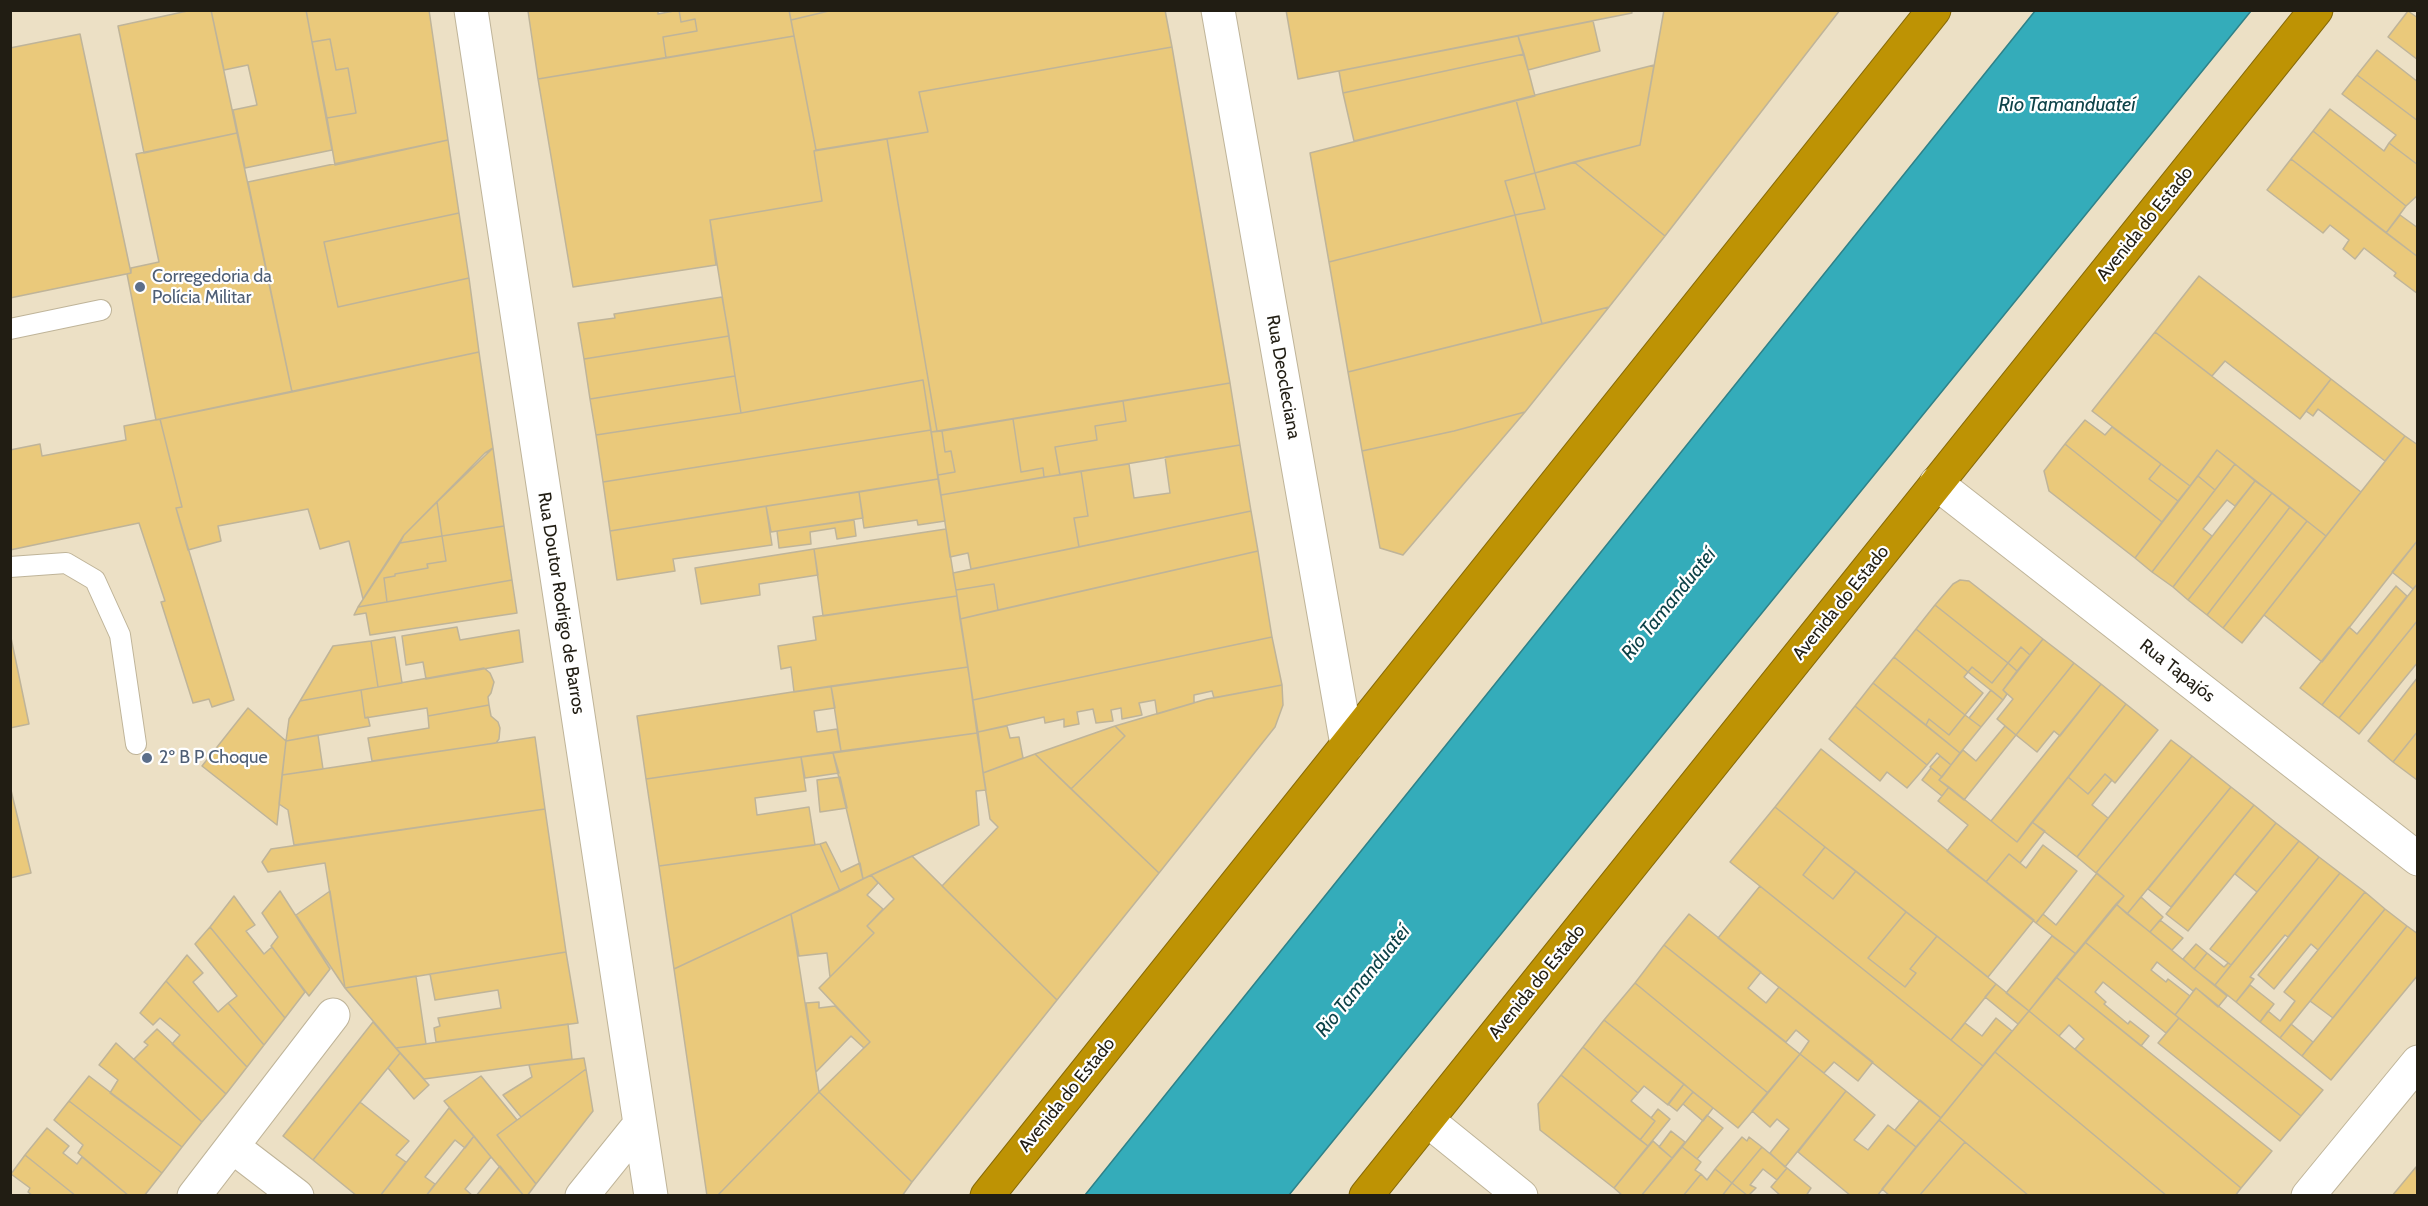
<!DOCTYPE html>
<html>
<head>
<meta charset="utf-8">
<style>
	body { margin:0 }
	#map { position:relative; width:2428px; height:1206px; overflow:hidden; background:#ece0c5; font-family:Cabin,sans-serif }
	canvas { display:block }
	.frame { position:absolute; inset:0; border:12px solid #211d13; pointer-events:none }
</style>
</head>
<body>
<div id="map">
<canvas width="2428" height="1206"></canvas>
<div class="frame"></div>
</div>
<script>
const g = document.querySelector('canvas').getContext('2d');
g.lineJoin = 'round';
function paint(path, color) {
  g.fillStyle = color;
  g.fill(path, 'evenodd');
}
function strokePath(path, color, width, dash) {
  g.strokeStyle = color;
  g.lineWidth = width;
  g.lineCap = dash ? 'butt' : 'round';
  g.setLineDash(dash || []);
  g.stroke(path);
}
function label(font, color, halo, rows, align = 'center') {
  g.font = font + ' Cabin,sans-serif';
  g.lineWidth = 4.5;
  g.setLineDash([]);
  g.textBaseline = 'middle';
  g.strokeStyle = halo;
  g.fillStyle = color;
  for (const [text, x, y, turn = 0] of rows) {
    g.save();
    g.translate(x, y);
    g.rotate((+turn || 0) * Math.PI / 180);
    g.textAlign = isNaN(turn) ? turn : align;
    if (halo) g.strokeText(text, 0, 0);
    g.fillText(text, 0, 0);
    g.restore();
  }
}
const water = new Path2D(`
	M2035,11H2251L1289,1195H1085Z`);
paint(water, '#34acba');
strokePath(water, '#2e8188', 1.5);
const building = new Path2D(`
	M192,10H211L237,133L144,153L118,26Z
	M211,10H306L332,150L245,168L233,110L257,105L248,65L224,70Z
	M306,10H429L448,140L335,165L327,118L356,113L348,68L336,70L330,39L312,42Z
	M658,10V14L679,10L681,22L695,19L697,31L663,37L666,58L538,79L528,11Z
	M679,10H789L794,36L666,58L663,37L697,31L695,19L681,22Z
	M789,10H833L791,20Z
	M833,10H1165L1172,47L919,92L928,132L816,150L791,20Z
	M1286,10H1631L1632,13L1298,79Z
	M1664,10H1840L1665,236L1574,162L1640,145Z
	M2408,11L2418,18V60L2388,37Z
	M1593,21L1600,51L1528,70L1518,36Z
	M80,34L131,273L10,298V48Z
	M794,36L816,150L814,151L822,201L710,220L716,265L573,287L538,79Z
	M1518,36L1524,54L1343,93L1339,71Z
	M330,39L336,70L348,68L356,113L327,118L312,42Z
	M1172,47L1230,383L937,431L887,139L928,132L919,92Z
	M2377,50L2418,82V121L2357,75Z
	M1524,54L1535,96L1354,141L1343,93Z
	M1654,65L1640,145L1535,173L1516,100Z
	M2357,75L2418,121V165L2389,143L2396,135L2342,94Z
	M1516,100L1535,173L1505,181L1515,215L1329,262L1310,153Z
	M2330,109L2384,151L2389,143L2418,165V195L2406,206L2313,131Z
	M2313,131L2406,206L2386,233L2291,159Z
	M237,133L292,392L156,420L127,274L131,273V268L159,262L136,154Z
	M887,139L937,431L931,432L923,380L741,413L710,220L822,201L814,151Z
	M448,140L459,213L324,242L338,307L469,278L479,352L292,392L248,182Z
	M2291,159L2418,257V294L2394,276L2396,273L2364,248L2355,259L2343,249L2349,240L2330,225L2323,233L2267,190Z
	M1574,162L1665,236L1609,307L1542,324L1515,215L1545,209L1535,173Z
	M1535,173L1545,209L1515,215L1505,181Z
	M459,213L469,278L338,307L324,242Z
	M1515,215L1542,324L1348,372L1329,262Z
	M2400,215L2418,228V257L2386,233Z
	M2199,276L2331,379L2300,419L2225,361L2212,376L2155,332Z
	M722,297L729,336L584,359L578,323L615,318L614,314Z
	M1609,307L1525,412L1454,431L1362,451L1348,372Z
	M2155,332L2361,492L2326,536L2217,450L2190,486L2092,411Z
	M729,336L735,376L590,399L584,359Z
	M479,352L493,448L485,453L404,535L363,599L349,541L320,549L308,509L218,526L221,541L188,550L176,508L182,507L160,419Z
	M735,376L741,413L596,435L590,399Z
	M2331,379L2405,436L2385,461L2318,409L2313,416L2306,411Z
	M923,380L931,430L603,482L596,435L741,413Z
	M1230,383L1240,445L1060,475L1055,447L1097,440L1095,426L1126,421L1123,401Z
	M1123,401L1126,421L1095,426L1097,440L1055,447L1060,475L1044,477L1043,468L1021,472L1013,419Z
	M1525,412L1403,555L1380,548L1362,451L1454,431Z
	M160,419L182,507L176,508L234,700L212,707L209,699L193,703L161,602L165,601L139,523L10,550V450L40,444L42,456L126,440L124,426Z
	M1013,419L1021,472L1043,468L1044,477L941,495L938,475L955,472L951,451L945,452L942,431Z
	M2085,420L2105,435L2112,427L2161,464L2149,479L2178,501L2162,522L2065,444Z
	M931,430L938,479L610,531L603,482Z
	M942,431L945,452L951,451L955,472L938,475L931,432Z
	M2405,436L2418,445V540L2322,662L2264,615Z
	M2065,444L2162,522L2135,558L2049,491L2044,471Z
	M1240,445L1251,511L1079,547L1074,518L1088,516L1081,471L1129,464L1134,498L1170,493L1165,457Z
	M493,448L504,526L442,536L437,502Z
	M2217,450L2235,464L2215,490L2198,476Z
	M2161,464L2190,486L2178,501L2149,479Z
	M2235,464L2255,481L2235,506L2227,500L2203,529L2212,536L2173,587L2152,572Z
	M1081,471L1088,516L1074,518L1079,547L971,569L968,553L950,557L941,495Z
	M2198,476L2215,490L2152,572L2135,558Z
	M938,479L945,521L918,525L917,520L864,528L859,492Z
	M2255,481L2272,493L2188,600L2173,587Z
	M859,492L863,518L771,532L766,506Z
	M2272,493L2290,507L2207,615L2188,600Z
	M437,502L442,536L400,543L404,535Z
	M766,506L772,545L673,559L675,571L617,580L610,531Z
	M2290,507L2307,521L2223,628L2207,615Z
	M1251,511L1258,551L998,610L994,584L956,590L953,573Z
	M854,520L856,536L837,539L835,528L810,532L811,544L779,548L777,531Z
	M2307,521L2326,536L2242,643L2223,628Z
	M504,526L512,580L387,602L384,578L395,576V574L428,568L427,564L446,561L442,536Z
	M946,529L957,596L823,616L814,549Z
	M442,536L446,561L427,564L428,568L395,574V576L384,578L387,602L358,607L400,543Z
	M2418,540V583L2413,589L2392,572Z
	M814,549L818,575L759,584L760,595L701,604L695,568Z
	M1258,551L1272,637L973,700L960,619Z
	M512,580L517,613L370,635L366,613L354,615L358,607Z
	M1960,580L1969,581L2043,639L2030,655L2021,647L2008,663L1935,605L1953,584Z
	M2418,583V620L2339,718L2322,705Z
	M994,584L998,610L960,619L956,590Z
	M2396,586L2407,596L2322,705L2300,688L2349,627L2357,634Z
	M957,596L968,667L794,692L791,667L781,669L778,646L816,640L813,617Z
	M1935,605L2008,663L1992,683L1972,667L1968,672L1916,629Z
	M2418,620V662L2359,734L2339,718Z
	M457,627L460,640L519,630L523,662L426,679L423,662L406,665L402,636Z
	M1916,629L1968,672L1964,677L1983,693L1965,715L1894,657Z
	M10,633L29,724L10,728Z
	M395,637L402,683L378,687L371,641Z
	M1272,637L1282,685L1214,698L1212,691L1194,695V703L1157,714L1155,700L1139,703L1142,715L1122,719L1121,708L1111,710L1113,721L1096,723L1093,709L1077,712L1079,724L1064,727V719L1045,723L1044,717L978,732L973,700Z
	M2043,639L2074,663L2016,735L1997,719L2013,699L2003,690Z
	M371,641L378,687L300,701L333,646Z
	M2021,647L2030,655L2017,671L2008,663Z
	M1894,657L1965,715L1949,735L1929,719L1926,725L1873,683Z
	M2008,663L2017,671L2003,690L2007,694L2003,700L1968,672L1972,667L1992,683Z
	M2074,663L2101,684L2060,736L2054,731L2037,752L2016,735Z
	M968,667L977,733L841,751L831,686Z
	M484,668L490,673L494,682L491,693L488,697L489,705L428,716L427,708L365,718L361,690Z
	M2418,677V731L2393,762L2368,741Z
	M1873,683L1960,753L1951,765L1937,753L1927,765L1855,706Z
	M2101,684L2126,704L2017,842L1991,821Z
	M1282,685L1283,705L1275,727L1159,873L1071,789L1125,736L1115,726L1207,699Z
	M831,686L835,708L814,711L817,732L837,729L841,751L646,779L637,716Z
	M361,690L365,718L368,717L370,726L286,741L289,719L300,701Z
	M1991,690L2003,700L1981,727L1969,718Z
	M2126,704L2158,730L2115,783L2105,774L2088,794L2068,777Z
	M489,705L491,716L498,722L500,728L499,739L496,743L372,761L368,738L429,728L428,716Z
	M1855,706L1927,765L1907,788L1887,772L1880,781L1829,739Z
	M248,708L286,741L277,825L202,766Z
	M1965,715L1981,727L1960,753L1926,725L1929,719L1949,735Z
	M1007,726L1010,738L1019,737L1023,758L983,773L978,732Z
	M1115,726L1125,736L1071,789L1035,754Z
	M2005,726L2016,735L1964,800L1939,780L1963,750L1976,761Z
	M2418,731V780H2417L2393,762Z
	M977,733L986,790L976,791L979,825L863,879L833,753Z
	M318,735L323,769L282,775L286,741Z
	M535,737L545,809L294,845L288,810L279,804L282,775Z
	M2171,740L2192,756L2096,873L2077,857Z
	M1821,749L2034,920L1988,977L1775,807Z
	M833,753L839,773L805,778L801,757Z
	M1035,754L1159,873L1057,1000L942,886L998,827L990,819L983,773Z
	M1940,756L1951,765L1942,777L1930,767Z
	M2192,756L2231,787L2127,914L2116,904L2124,896L2096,873Z
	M801,757L806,791L755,798L757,815L809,807L815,845L659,866L646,779Z
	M1931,768L1942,777L1939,780L1949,787L1942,796L1922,780Z
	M2105,774L2112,780L2092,805L2108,818L2077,857L2032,822L2068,777L2088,794Z
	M840,777L847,808L820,812L817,780Z
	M10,786L31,873L10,878Z
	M1949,787L2017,842L2032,822L2045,831L2020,863L2009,854L1986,882L1947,851L1968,825L1938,801Z
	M2231,787L2254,805L2171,907L2148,889Z
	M2254,805L2276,823L2188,931L2166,914Z
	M1775,807L1825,847L1803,875L1833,899L1856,871L1906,912L1868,958L1905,987L1916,973L1910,969L1937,936L1996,984L1951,1040L1730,862Z
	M545,809L566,952L345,988L325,863L268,872L262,862L271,849Z
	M2276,823L2299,841L2257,892L2235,874Z
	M2299,841L2319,857L2231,965L2210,949Z
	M826,842L841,872L860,863L863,879L840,891L820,844Z
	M820,844L840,891L674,969L659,866Z
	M2043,845L2077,871L2036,923L1986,882L2009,854L2026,868Z
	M1825,847L1856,871L1833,899L1803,875Z
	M912,856L1057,1000L912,1182L819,1092L870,1042L819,988L874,933L867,926L894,899L871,875Z
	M2319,857L2340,873L2288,937L2285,935L2250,977L2254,979L2236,1002L2215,985Z
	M2097,873L2124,896L2076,954L2036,923L2043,914L2056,925Z
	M2340,873L2365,892L2318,950L2311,944L2274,989L2258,975Z
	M871,875L878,883L867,895L883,909L867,926L874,933L830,977L827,953L799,956L791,914Z
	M1760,886L1983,1066L1941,1118L1718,938Z
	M280,891L330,969L309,996L271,946L278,937L262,913Z
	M330,891L345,988L296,915Z
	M2365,892L2385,909L2280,1038L2260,1022L2268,1011L2280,1021L2295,1001L2284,992Z
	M234,896L255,925L246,931L264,954L272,947L305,992L285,1018L210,927Z
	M2141,897L2163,917L2150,932L2127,914Z
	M2116,904L2227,996L2218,1007L2196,988L2193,991L2157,962L2151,970L2166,982L2168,979L2190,996L2175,1015L2085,942Z
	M2385,909L2407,926L2333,1018L2310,1001Z
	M1906,912L1937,936L1910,969L1916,973L1905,987L1868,958Z
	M791,914L819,1092L717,1196H707L674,969Z
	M1689,914L1761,972L1748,988L1766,1003L1779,987L1873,1062L1858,1081L1834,1062L1824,1073L1800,1054L1809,1041L1796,1030L1786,1042L1664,945Z
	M2160,920L2183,938L2172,950L2150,932Z
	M2407,926L2418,934V975L2331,1080L2302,1056Z
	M210,927L285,1018L264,1045L228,1003L237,996L195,944Z
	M2052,936L2076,954L2029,1011L2006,993Z
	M2085,942L2179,1018L2166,1033L2103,982L2095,992L2106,1002L2104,1004L2128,1024L2130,1021L2149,1036L2141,1046L2056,977Z
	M2196,944L2207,953L2194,969L2183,959Z
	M1664,945L1800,1054L1768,1093L1635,983Z
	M566,952L578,1023L436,1042L434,1028L440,1026L438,1018L501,1008L498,990L435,1000L430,974Z
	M2207,953L2224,967L2228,963L2231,965L2215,985L2194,969Z
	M187,955L203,973L193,982L218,1012L228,1003L264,1045L247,1067L166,981Z
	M416,976L426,1044L396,1048L345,988Z
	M2056,977L2272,1151L2241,1188L2075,1049L2084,1039L2069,1025L2059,1036L2029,1011Z
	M166,981L247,1067L226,1094L172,1044L180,1035L160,1018L153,1025L140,1013Z
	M1635,983L1768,1093L1738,1128L1604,1020Z
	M1996,984L2029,1011L2018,1024L1985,997Z
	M2250,985L2274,1004L2260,1022L2236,1002Z
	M2196,988L2323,1090L2301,1116L2175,1015Z
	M819,1002V1008L835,1006L870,1042L864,1048L851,1036L816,1072L806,1003Z
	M2029,1011L2241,1188L2235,1196H2167L1995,1052Z
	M1996,1018L2012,1031L1983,1066L1951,1040L1965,1023L1982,1036Z
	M2179,1018L2301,1116L2280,1141L2158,1043Z
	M1604,1020L1684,1084L1668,1105L1644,1086L1638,1093L1583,1047Z
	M373,1022L400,1053L313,1160L283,1136Z
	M568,1024L572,1059L424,1079L396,1048Z
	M2291,1024L2313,1042L2302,1056L2280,1038Z
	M157,1029L226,1094L202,1122L134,1059L148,1045L144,1042Z
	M116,1043L202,1122L182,1147L110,1093L118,1080L99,1065Z
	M1583,1047L1638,1093L1631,1101L1655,1121L1640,1140L1561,1075Z
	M1995,1052L2167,1196H2029L1939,1120Z
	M400,1053L429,1085L414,1099L388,1068Z
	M1800,1054L1846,1091L1785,1167L1770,1153L1789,1129L1777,1119L1770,1127L1752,1111Z
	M584,1058L586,1069L521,1117L503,1095L532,1077L529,1065Z
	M586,1069L593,1111L536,1184L497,1135Z
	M1561,1075L1648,1146L1614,1188L1540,1130L1538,1104Z
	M89,1076L182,1147L162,1173L69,1101Z
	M481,1076L517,1120L497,1135L536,1184L527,1196H524L444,1101Z
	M1684,1084L1693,1092L1677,1111L1668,1104Z
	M1846,1091L1875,1115L1854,1140L1868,1150L1888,1125L1916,1147L1877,1196H1851L1798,1152Z
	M819,1092L912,1182L902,1196H717Z
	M1693,1092L1713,1108L1703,1121L1683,1104Z
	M1920,1100L1941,1118L1916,1147L1895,1130Z
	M69,1101L162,1173L144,1196H129L78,1153L83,1145L54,1120Z
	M360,1102L409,1141L396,1155L406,1162L380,1196H357L313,1160Z
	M449,1108L474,1136L465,1148L455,1140L425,1177L435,1184L426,1196H380Z
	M1658,1109L1670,1119L1648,1146L1640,1140L1655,1121L1651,1118Z
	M1707,1115L1723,1128L1697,1159L1682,1147Z
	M1939,1120L1965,1142L1919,1196H1890L1882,1189Z
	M47,1128L69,1146L63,1153L77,1164L82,1157L129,1196H76L25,1155Z
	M1671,1131L1685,1142L1672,1158L1659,1147Z
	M474,1136L491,1157L465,1189L473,1196H426Z
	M1742,1137L1747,1141L1749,1137L1762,1147L1732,1183L1715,1169Z
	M1653,1141L1672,1158L1641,1196H1623L1614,1188Z
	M1965,1142L2029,1196H1919Z
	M1682,1147L1701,1162L1695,1170L1701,1174L1683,1196H1641Z
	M1762,1147L1787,1168L1777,1180L1763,1169L1750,1185L1756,1188L1748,1196L1732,1183Z
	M25,1155L76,1196H33L28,1192L30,1188L11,1174Z
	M500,1166L524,1196H476Z
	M2416,1167L2418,1196H2392Z
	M1787,1168L1811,1188L1806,1196H1781L1771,1187Z
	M1715,1169L1732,1183L1722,1196H1683L1701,1174L1707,1180Z
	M1732,1183L1748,1196H1722Z`);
paint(building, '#eac97b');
strokePath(building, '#bfb499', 1.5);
const lane = new Path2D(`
	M10,329L101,310
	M10,567L66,563L95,580L120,635L136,744`);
const street = new Path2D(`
	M471,10L651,1196
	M1218,10L1347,745
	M1936,483L2418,859
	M1427,1120L1521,1196
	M233,1147L297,1196
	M194,1196L333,1015
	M582,1196L640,1124
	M2308,1196L2418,1062`);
const highway = new Path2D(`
	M987,1196L1934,10
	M1366,1196L2316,10`);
strokePath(lane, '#bfb499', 22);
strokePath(street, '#bfb499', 35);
strokePath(highway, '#876a09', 35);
strokePath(lane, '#fff', 20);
strokePath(street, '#fff', 33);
strokePath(highway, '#be9304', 33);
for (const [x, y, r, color] of [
	[140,287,6,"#5c6f8a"],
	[147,758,6,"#5c6f8a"]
]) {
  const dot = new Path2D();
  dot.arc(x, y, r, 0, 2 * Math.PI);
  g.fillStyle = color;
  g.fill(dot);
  strokePath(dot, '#fff', 2);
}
label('18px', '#211d13', '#fff', [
	["Avenida do Estado",2145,224,-51],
	["Rua Deocleciana",1283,377,80],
	["Rua Doutor Rodrigo de Barros",561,603,81],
	["Avenida do Estado",1841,603,-51],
	["Rua Tapajós",2177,671,38],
	["Avenida do Estado",1537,982,-51],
	["Avenida do Estado",1067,1095,-51]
]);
label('18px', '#4e5e75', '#fff', [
	["Corregedoria da",152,277],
	["Polícia Militar",152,298],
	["2º B P Choque",159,758]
], 'left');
label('italic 20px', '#0d4248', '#fff', [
	["Rio Tamanduateí",2067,105],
	["Rio Tamanduateí",1669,604,-51],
	["Rio Tamanduateí",1363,981,-51]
]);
</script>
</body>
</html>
